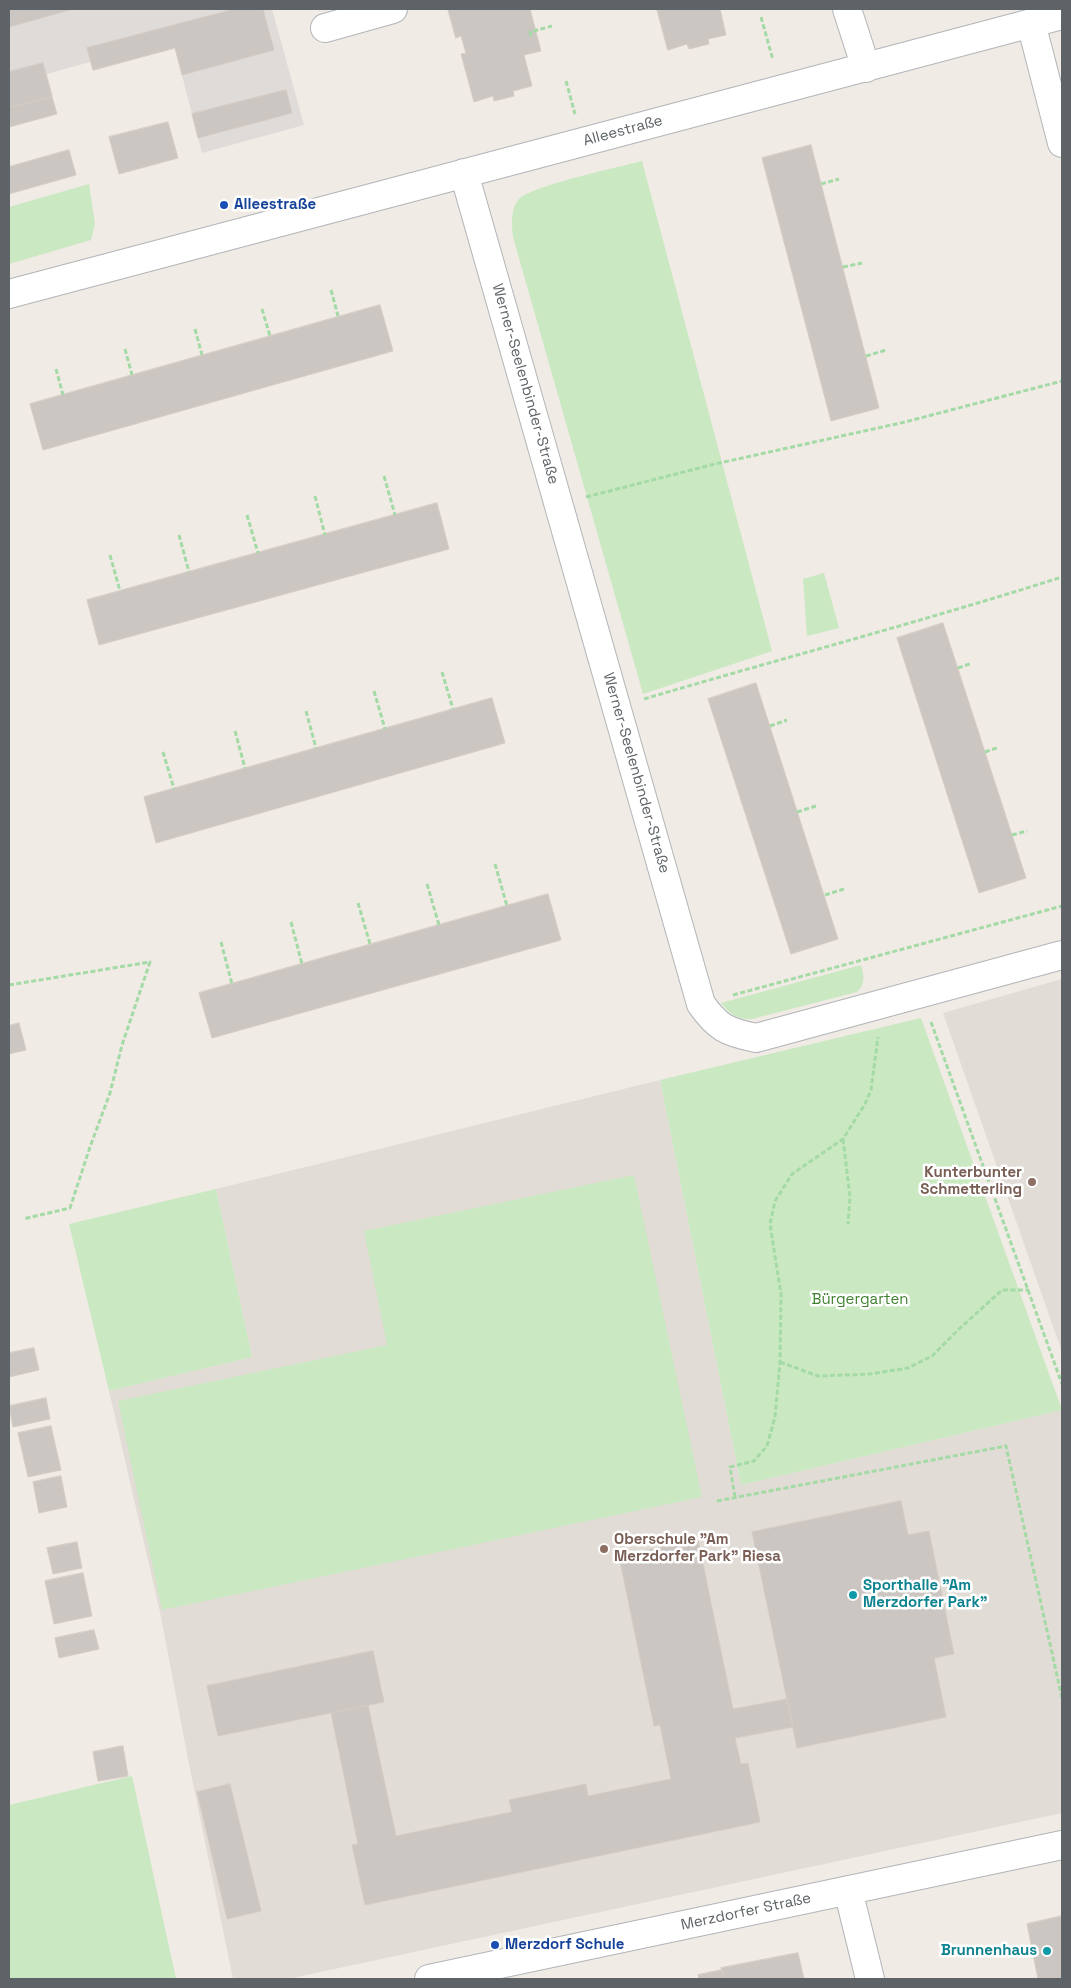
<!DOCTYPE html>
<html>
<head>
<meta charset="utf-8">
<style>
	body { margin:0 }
	#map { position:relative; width:1071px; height:1988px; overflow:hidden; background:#f0ebe5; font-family:"Space Grotesk",sans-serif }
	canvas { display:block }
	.frame { position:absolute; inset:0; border:10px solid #5d6366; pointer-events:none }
</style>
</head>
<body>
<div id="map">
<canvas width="1071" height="1988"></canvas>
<div class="frame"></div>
</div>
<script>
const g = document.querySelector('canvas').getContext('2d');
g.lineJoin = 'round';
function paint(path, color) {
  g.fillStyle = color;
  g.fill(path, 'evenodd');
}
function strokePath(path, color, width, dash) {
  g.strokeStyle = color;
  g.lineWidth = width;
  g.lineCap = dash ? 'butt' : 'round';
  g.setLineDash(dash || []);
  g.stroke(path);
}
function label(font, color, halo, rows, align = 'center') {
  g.font = font + ' "Space Grotesk",sans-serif';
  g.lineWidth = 5;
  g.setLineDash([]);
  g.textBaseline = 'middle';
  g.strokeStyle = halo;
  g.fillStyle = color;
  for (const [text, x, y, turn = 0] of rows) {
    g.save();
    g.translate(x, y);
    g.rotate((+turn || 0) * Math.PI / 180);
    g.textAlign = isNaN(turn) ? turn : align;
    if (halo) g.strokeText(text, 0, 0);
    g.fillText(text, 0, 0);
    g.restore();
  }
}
paint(new Path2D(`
	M9,9H272L304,125L202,153L175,48L93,71L90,62L47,74L53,96L9,108Z`), '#dfdbd8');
paint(new Path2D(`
	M1062,979V1352L943,1013Z
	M660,1080L741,1485L1062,1410V1813L288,1979H233L189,1764L160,1612L109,1391L252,1357L216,1189Z`), '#e2dcd6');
paint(new Path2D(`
	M642,161L772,651L643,694L513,237C512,226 510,210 518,200C529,186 620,167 642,161Z
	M89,184L95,224L91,240L9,264V207Z
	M824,573L839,628L807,636L803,579Z
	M861,965C864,976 866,984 857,992L752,1019C737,1020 730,1014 721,1003Z
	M921,1018L1062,1410L741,1485L660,1080Z
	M634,1175L702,1497L162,1610L118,1401L387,1345L364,1231Z
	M216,1189L252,1357L109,1391L69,1224Z
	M132,1776L176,1979H9V1805Z`), '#cae8c1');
const building = new Path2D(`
	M9,9H73L9,27Z
	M235,9H263L274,50L182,75L175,48L93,70L87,48Z
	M448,9H530L541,51L524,55L532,86L513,91L514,96L494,101L493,96L474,102L461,54L466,53L461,36L456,38Z
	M657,9H720L726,35L708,39L709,44L689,49L687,44L668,50Z
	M43,63L52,97L9,108V72Z
	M286,90L292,113L198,138L192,114Z
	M52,97L57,114L9,127V108Z
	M168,122L178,158L119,174L109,137Z
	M811,145L879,408L831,421L762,158Z
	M69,150L76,175L9,194V167Z
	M380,305L393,351L43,450L30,404Z
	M437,503L449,549L99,645L87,600Z
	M943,623L1026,878L979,893L897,638Z
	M756,683L838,939L791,954L708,699Z
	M492,698L505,743L156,843L144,797Z
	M548,894L561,940L212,1038L199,993Z
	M19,1023L26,1050L9,1054V1026Z
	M34,1348L39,1370L9,1377V1353Z
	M46,1398L50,1419L13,1427L9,1406Z
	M51,1426L61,1470L28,1477L18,1433Z
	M61,1476L67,1507L39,1513L33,1482Z
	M901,1501L908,1535L929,1531L954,1654L934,1658L946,1717L797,1748L752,1532Z
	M698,1540L733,1709L787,1699L793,1727L735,1738L741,1764L748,1763L760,1822L365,1905L352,1845L358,1844L331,1713L368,1705L396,1836L512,1812L509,1800L586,1784L588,1796L671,1779L660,1725L654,1726L619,1556Z
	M77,1542L82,1568L53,1574L47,1548Z
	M83,1573L92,1616L54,1624L45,1581Z
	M94,1630L99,1649L59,1658L55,1638Z
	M373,1651L384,1702L218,1736L207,1686Z
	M123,1746L128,1776L98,1781L93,1752Z
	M230,1784L261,1911L227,1919L197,1792Z
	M1062,1916V1979H1038L1027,1924Z
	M798,1953L804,1979H724L721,1968Z
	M722,1970L724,1979H699L698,1975Z`);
paint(building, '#cbc6c2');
strokePath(building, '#d5cbc3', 1);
const minor = new Path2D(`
	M847,9L866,68
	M1031,23L1062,143
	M325,28L393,9
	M464,173L701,1004C718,1028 727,1032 756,1038L1062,955
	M9,294L1062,15
	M848,1890L870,1979
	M429,1979L1062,1845`);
strokePath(minor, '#b1b5b8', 30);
strokePath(new Path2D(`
	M761,17L773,60
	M531,36L530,32L552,26
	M566,81L575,114
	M821,184L839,179
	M843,267L862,263
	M331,290L338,316
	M262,309L270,336
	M195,329L202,355
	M125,349L132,375
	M866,356L886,350
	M56,369L63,395
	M384,476L395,515
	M315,496L325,535
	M586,497L715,464L905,422L1062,381
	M247,515L258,553
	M179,535L189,572
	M110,555L120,591
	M958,668L972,663
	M442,672L453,709
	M374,691L385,729
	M644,699C783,658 924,621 1062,577
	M306,711L316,748
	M770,726L787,720
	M235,731L245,768
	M163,752L174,789
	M985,752L999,747
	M797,812L816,806
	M1012,835L1027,831
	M495,864L507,906
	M427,884L439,925
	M825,895L844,889
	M358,903L370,944
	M291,922L302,964
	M221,942L232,984
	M9,985L150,962L122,1045L110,1093L90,1147L70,1208L23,1219
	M733,995L1062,906
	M931,1022L1062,1384
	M843,1139L850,1197L848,1224
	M780,1362L818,1376L870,1374L908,1368L932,1356L958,1330L1002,1290H1029
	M735,1497L730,1467L754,1461L767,1446L775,1417L780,1362L781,1294L770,1224L775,1201L792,1174L843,1139L865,1104L871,1090L878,1037
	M717,1501L1006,1446L1062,1698`), '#a4daa6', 3, [5, 2.5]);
strokePath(minor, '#fff', 28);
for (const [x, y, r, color] of [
	[224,205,5,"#1a4fb4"],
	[1032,1182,5,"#8d6e63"],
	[604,1549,5,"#8d6e63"],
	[853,1595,5,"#0f9aa8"],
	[495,1945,5,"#1a4fb4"],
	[1047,1951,5,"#0f9aa8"]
]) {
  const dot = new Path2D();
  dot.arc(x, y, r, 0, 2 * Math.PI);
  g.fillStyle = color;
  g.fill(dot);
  strokePath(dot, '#fff', 2);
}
label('15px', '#5d6366', '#fff', [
	["Alleestraße",623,131,-15],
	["Werner-Seelenbinder-Straße",525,384,74],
	["Werner-Seelenbinder-Straße",636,773,74],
	["Merzdorfer Straße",746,1912,-12]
]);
label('bold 15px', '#164399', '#fff', [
	["Alleestraße",234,205],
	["Merzdorf Schule",505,1945]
], 'left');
label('bold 15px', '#785e54', '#fff', [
	["Kunterbunter",1022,1173],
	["Schmetterling",1022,1190],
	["Oberschule \"Am",614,1540,"left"],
	["Merzdorfer Park\" Riesa",614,1557,"left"]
], 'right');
label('15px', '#408131', '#fff', [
	["Bürgergarten",860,1300]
]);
label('bold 15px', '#0d838f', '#fff', [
	["Sporthalle \"Am",863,1586],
	["Merzdorfer Park\"",863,1603],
	["Brunnenhaus",1037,1951,"right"]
], 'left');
</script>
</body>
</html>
